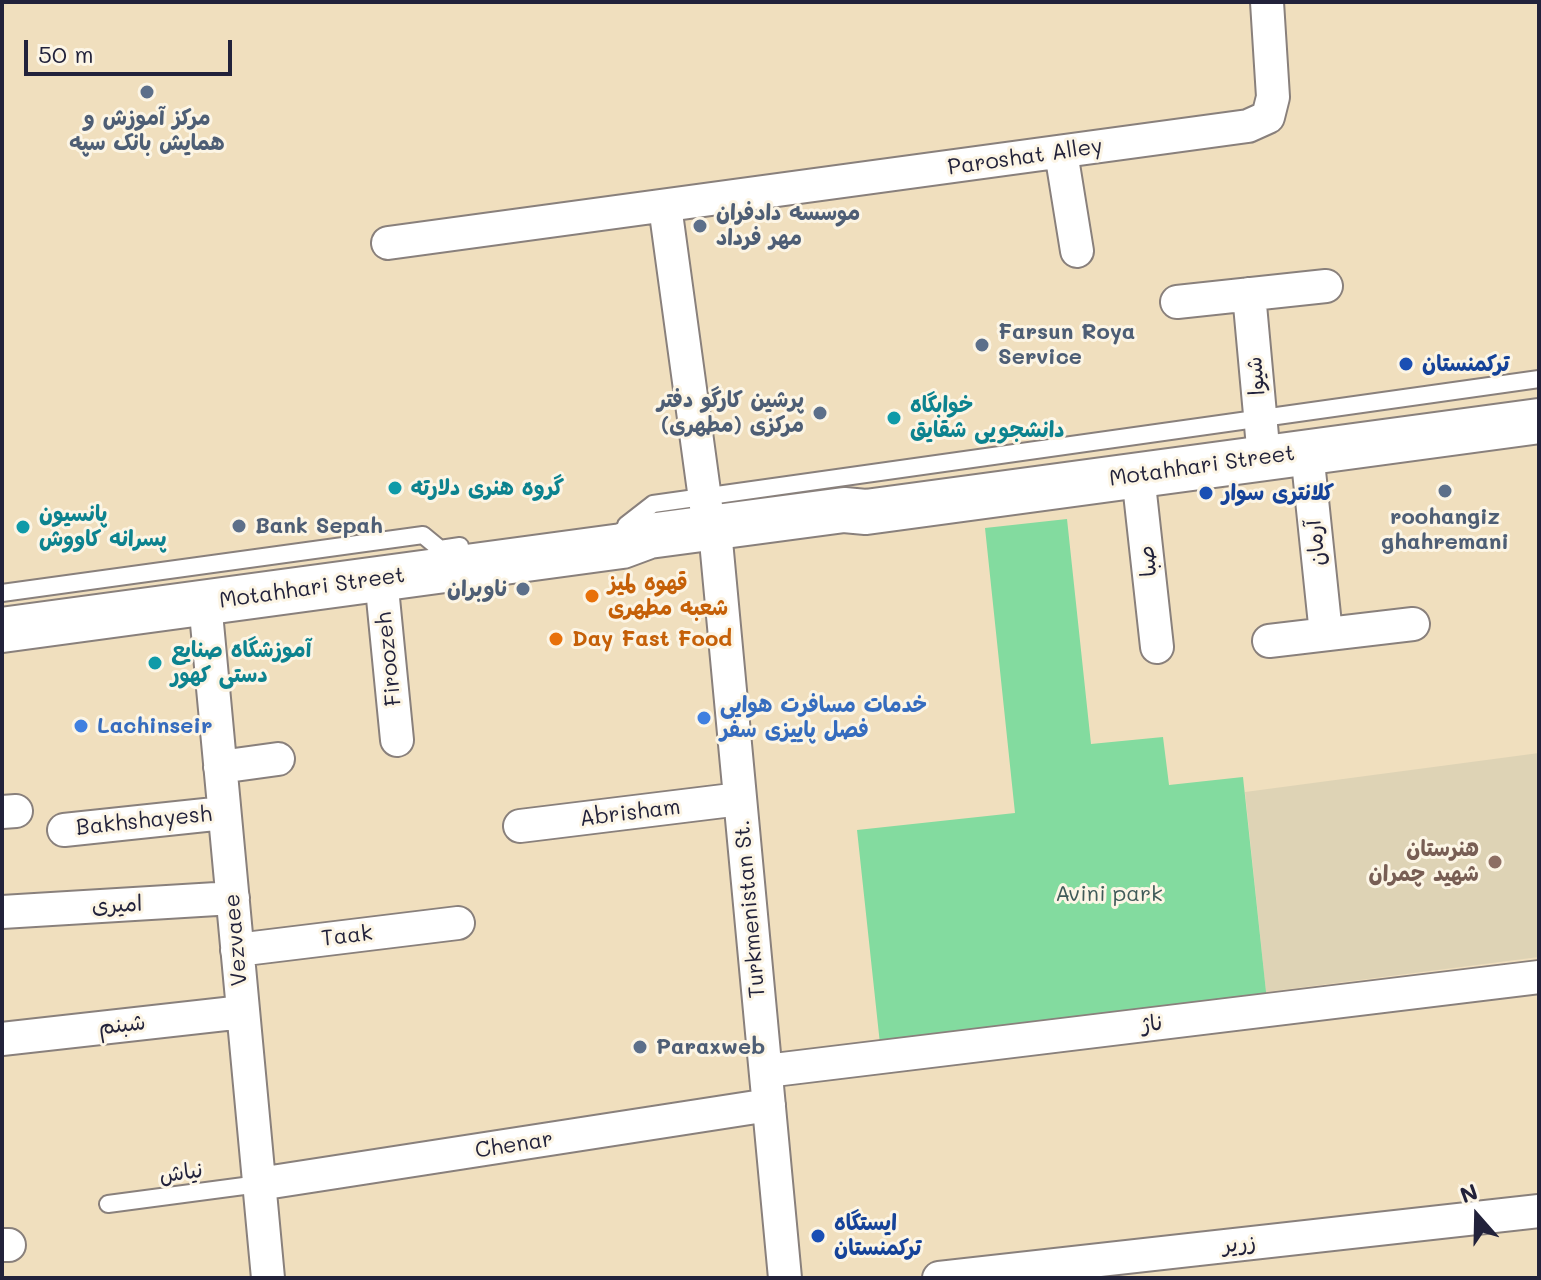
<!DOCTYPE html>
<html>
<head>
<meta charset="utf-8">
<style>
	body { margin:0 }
	#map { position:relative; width:1541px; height:1280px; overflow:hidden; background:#f0dfbe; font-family:Mali,sans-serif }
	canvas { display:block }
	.frame { position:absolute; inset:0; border:4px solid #22223b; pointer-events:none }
	.north { position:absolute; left:1437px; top:1176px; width:80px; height:80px; -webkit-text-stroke:6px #fcf5e5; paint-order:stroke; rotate:340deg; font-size:22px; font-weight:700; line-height:32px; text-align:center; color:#22223b }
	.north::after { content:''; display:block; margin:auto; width:28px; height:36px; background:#22223b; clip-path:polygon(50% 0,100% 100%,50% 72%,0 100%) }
	.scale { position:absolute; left:24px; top:40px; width:208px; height:36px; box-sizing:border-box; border:4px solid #22223b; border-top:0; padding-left:10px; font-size:24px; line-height:28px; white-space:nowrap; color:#22223b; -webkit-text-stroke:6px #fcf5e5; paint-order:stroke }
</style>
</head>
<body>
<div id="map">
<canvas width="1541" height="1280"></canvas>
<div class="frame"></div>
<div class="north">N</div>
<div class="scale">50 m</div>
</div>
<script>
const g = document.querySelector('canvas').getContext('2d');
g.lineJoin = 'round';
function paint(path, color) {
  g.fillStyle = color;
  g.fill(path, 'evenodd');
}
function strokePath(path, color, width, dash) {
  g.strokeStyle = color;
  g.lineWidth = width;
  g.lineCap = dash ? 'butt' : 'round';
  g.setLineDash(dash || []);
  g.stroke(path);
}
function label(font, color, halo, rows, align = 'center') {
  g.font = font + ' Mali,"Playpen Sans Arabic",sans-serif';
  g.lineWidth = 6;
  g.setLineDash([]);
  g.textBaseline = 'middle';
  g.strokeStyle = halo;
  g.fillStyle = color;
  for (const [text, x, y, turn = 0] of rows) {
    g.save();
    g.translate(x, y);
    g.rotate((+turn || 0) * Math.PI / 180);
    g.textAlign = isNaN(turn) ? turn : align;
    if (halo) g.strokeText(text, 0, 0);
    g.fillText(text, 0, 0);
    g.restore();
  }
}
paint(new Path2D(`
	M1539,753V957L1266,992L1245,792Z`), '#ded3b5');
paint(new Path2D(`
	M1067,519L1091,744L1163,737L1169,785L1243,777L1267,1001L880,1044L857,830L1015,813L985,528Z`), '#83db9f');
const lane = new Path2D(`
	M626,525L653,504L1539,379
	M2,593L423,535L440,549L460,546
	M108,1204L259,1184`);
const street = new Path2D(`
	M1061,152L1077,251
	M665,206L709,528
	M388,243L1248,126L1268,117L1273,97L1267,2
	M1249,294L1264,458
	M1177,302L1326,286
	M1307,452L1326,634
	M1138,475L1157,647
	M716,541L785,1278
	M381,578L397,740
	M205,602L268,1278
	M1269,641L1413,624
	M220,767L278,759
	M2,812L16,811
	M520,826L740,799
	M64,830L224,813
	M2,912L233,898
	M237,950L458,923
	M2,1039L243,1012
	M766,1071L1539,977
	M259,1184L769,1105
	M2,1245H9
	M939,1278L1539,1211`);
const primary = new Path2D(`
	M2,630L622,546L649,536L844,510L866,512L1539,421`);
strokePath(lane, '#89807c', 20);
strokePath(street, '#89807c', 36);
strokePath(primary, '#89807c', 48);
strokePath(lane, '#fff', 16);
strokePath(street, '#fff', 32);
strokePath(primary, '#fff', 44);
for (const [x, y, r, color] of [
	[147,92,8,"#5c6f8a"],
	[700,226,8,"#5c6f8a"],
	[982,345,8,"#5c6f8a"],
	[1406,364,8,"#1a4fb4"],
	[820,413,8,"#5c6f8a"],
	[894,418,8,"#0f9aa8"],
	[395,488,8,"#0f9aa8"],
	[1445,491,8,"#5c6f8a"],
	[1206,493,8,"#1a4fb4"],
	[239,526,8,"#5c6f8a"],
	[23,527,8,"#0f9aa8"],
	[523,589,8,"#5c6f8a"],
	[592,596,8,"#e8710a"],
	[556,639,8,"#e8710a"],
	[155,663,8,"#0f9aa8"],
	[704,718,8,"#3f7fe0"],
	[81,726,8,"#3f7fe0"],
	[1495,862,8,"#8d6e63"],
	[640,1047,8,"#5c6f8a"],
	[818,1236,8,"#1a4fb4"]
]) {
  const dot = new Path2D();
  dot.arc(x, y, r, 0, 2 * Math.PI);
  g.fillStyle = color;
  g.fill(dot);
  strokePath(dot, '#fcf5e5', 3);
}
label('bold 22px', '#4e5e75', '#fcf5e5', [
	["مرکز آموزش و",147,118,"center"],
	["همایش بانک سپه",147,143,"center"],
	["موسسه دادفران",716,213],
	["مهر فرداد",716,238],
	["Farsun Roya",998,332],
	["Service",998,357],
	["پرشین کارگو دفتر",804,400,"right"],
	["مرکزی (مطهری)",804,425,"right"],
	["roohangiz",1445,517,"center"],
	["ghahremani",1445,542,"center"],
	["Bank Sepah",255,526],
	["ناوبران",507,589,"right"],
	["Paraxweb",656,1047]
], 'left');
label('22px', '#22223b', '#fcf5e5', [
	["Paroshat Alley",1025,157,-8],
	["شیوا",1256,376,-95],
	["Motahhari Street",1202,466,-8],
	["آرمان",1316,543,-96],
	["صبا",1148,561,-96],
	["Motahhari Street",312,588,-8],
	["Firoozeh",389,659,-96],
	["Abrisham",630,813,-7],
	["Bakhshayesh",144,821,-6],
	["امیری",117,905,-3],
	["Turkmenistan St.",750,909,-95],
	["Taak",347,936,-7],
	["Vezvaee",236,940,-95],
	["ناژ",1152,1024,-7],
	["شبنم",122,1025,-6],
	["Chenar",514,1145,-9],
	["نیاش",181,1173,-8],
	["زریر",1239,1244,-6]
]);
label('bold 22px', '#164399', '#fcf5e5', [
	["ترکمنستان",1422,364],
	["کلانتری سوار",1222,493],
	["ایستگاه",834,1223],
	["ترکمنستان",834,1248]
], 'left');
label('bold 22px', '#0d838f', '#fcf5e5', [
	["خوابگاه",910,405],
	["دانشجویی شقایق",910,430],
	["گروه هنری دلارته",411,488],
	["پانسیون",39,514],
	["پسرانه کاووش",39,539],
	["آموزشگاه صنایع",171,650],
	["دستی کهور",171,675]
], 'left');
label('bold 22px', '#c56008', '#fcf5e5', [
	["قهوه لمیز",608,583],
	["شعبه مطهری",608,608],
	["Day Fast Food",572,639]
], 'left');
label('bold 22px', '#366cbe', '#fcf5e5', [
	["خدمات مسافرت هوایی",720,705],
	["فصل پاییزی سفر",720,730],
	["Lachinseir",97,726]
], 'left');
label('bold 22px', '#785e54', '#fcf5e5', [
	["هنرستان",1479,849],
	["شهید چمران",1479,874]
], 'right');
label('22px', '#3f5a59', '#fcf5e5', [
	["Avini park",1109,894]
]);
</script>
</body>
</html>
